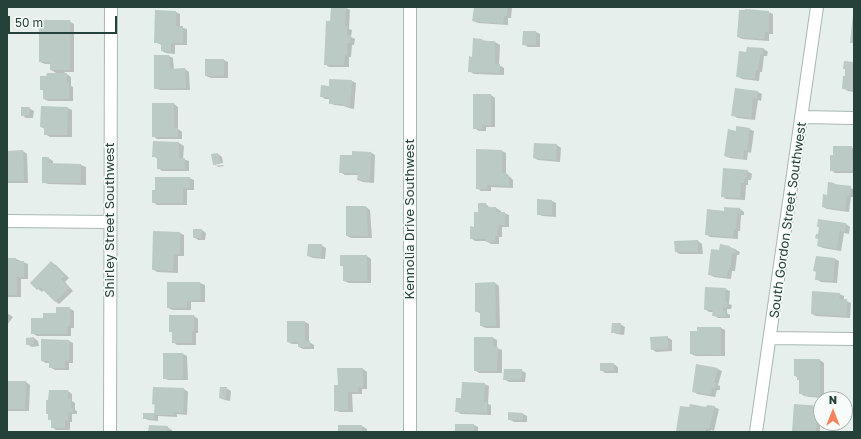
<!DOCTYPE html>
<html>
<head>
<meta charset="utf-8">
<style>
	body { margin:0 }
	#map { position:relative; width:861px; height:439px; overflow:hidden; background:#e6efeb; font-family:"Golos Text",sans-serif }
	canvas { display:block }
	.frame { position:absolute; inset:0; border:8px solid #24423a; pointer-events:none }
	.north { position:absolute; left:813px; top:391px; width:40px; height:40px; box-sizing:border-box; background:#f7fbf9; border:1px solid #a3b1ad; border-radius:50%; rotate:0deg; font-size:11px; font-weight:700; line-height:16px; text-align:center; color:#24423a }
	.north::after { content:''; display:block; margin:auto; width:14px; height:18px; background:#f4845f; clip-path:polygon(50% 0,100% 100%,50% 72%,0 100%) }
	.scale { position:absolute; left:8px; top:16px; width:109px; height:18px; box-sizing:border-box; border:2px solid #24423a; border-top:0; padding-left:5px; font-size:12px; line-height:14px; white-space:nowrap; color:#24423a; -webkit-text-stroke:3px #f7fbf9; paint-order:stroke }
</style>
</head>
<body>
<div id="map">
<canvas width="861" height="439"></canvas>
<div class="frame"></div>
<div class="north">N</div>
<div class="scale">50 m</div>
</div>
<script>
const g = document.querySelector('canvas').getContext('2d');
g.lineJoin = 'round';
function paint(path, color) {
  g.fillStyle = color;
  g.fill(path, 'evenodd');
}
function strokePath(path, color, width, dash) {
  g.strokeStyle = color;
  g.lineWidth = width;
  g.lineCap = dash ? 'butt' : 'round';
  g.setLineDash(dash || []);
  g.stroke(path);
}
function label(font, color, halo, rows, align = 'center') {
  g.font = font + ' "Golos Text",sans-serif';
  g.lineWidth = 3.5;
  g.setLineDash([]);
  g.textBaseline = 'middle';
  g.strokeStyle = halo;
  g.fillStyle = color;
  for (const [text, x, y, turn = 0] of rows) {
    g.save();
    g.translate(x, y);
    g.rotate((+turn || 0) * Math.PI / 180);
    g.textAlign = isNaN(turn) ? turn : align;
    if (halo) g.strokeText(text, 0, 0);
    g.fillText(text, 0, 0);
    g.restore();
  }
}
paint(new Path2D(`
	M475,7H512L511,18H508V25L478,23L473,21Z
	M346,8L350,10L349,29L352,30L351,37L355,39L354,45H352L351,57H349V67H329L325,64Z
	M176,12L180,14V27L187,29V45H175V54L166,53L162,51V45L155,42Z
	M768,12L773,14V34H769V41L742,39L738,37Z
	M69,21L74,24V72H64L71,77V86L73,87V101H48L44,99V91L41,89L58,74L51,70V64H45L40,62Z
	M524,32H536L540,34V47H528L523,44Z
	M474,39L495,42L500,45L499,65L504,68V75L474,74L469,71L473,58Z
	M764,49L768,52L767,56H764L762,72H760L759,81L742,79L737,76L747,53Z
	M155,56H169L173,58L174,70L185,69L189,72L190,90H160L155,88Z
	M224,60L228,62V78H211L206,76Z
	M854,63V92L848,91L843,88L846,70L845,69Z
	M352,81L356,83L354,109L349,108L344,106L334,105L330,103V99H325L321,96L330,87Z
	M736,89L758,92L762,94L761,101L758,100L755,120L737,118L733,115Z
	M491,95L495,98V127H486V131H479L474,128Z
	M174,104L178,107V129L182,132V139H157L153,136Z
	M29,108L34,111L33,118H26L22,115Z
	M68,108L72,110V137H50L45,134V129L41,127Z
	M749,129L754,131L751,153L748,152L747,160L730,158L725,156L736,132Z
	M153,142L179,143L184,146L183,159L189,161V171H162L158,168V159L153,156Z
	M557,145L561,148L560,162L538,160L534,158Z
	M851,147L854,149V173H835L831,170Z
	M23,151L27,154L28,183H7V152Z
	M502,151L506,153V173L513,180V188L491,187V191H481L477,188Z
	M370,152L375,155L374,183L363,182L358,180L359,175H345L340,172L352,156Z
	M218,154L222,157L223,163L216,164V166L223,165L224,166L218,167L214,164Z
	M48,158L53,161V164L81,165L86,167V185L48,184L43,182Z
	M747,171L752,174L751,180H748V185H746L745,200L726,199L722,196Z
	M189,178L194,180V190H187V205H157L153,202Z
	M829,183L854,189V197H851L849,212L827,209L823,207L828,196Z
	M552,201L556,203V217L542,216L538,214Z
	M479,204H486L490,208H496L501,211V213H504L509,215V227H502V237H499V244H491L486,241H475L471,238L479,213Z
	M366,207L370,210L372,238H351L347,236Z
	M725,208L740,209L744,212V215H741L740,231H738V239L710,237L706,234L725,212Z
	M846,224L850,227L849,234L844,233L841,251L823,248L818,246Z
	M202,230L206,233L205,240H198L194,237Z
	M180,233L184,235V256H178V273L157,272L153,269Z
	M698,241L702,244L703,254H680L676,252L675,242Z
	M321,245L326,248L325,259L313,258L308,256Z
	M720,245L730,247L740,252L739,255H737L735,271H732L731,279L714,277L709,274L720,251Z
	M367,256L371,259V283H349L344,281V267L341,265Z
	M7,259H16L28,264V279H21V297H7Z
	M835,259L839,261L837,283L821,282L816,279L817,272L814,271Z
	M52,263L56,265L69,278L65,282L73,291L59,304L55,301L44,290L42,292L31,283Z
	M168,283H200L205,285V302H191V310H173L168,308Z
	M495,283L499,286L500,328H486L481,326V314L476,311Z
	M725,289L730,291L729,304L732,305L731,309H727V313L730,315V318H718L713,315L714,312H709L705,309Z
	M839,294L844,296V300L851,303L850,318L816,316L812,314Z
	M69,308L74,311V328H71V336H37L32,333L44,319Z
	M7,313L13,317L7,325Z
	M194,316L198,319V333H196V345H177L173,342V333L170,331Z
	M288,322H305L309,324V342L314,345V349H303L299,347V344H292L288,342Z
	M620,324L625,327L624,335L617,334L612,332Z
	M698,328H721L725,330V356H696L691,354Z
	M667,337L672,340V351L656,352L652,349Z
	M34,338L38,341L39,346L32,347L27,344V339Z
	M493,338L497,340V348L502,350V373H479L475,370Z
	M42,340L69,341L73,343V363H69V370H55L50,367V363H46L42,361Z
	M164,354H183L187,356L188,380H168L164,378Z
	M820,360L824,363V398L810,397L804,396L800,393V381L795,375Z
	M614,364L618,367V373H605L601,370Z
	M363,369L367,372V389H362V394H352L353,412H340L335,410L339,386Z
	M717,369L722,371L718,385L720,386V390H717L715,397L697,394L693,391Z
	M521,370L526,373L525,382H509L504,379Z
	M7,382H26L30,385L29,411H7Z
	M484,384L489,386L488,404L491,405V415L461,414L456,411L462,399Z
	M154,388L184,389L188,392L187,415L177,414V417L158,416V421L148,420L144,418V414L155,415Z
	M226,388L231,391L230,401L225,400L220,398Z
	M68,391L72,394V401L75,403V410L77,411V414H72V422H70V430H56L52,427V421L49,419Z
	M714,407L719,409L714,431L711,430L710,432H680L678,430L707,408Z
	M821,407V423H827V427L820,426V432H793Z
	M523,414L527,416V422H514L509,419Z
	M474,425L478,427V432H456Z
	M339,426H362L367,429V432H339Z
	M167,427L172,430V432H149Z`), '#0003');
paint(new Path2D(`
	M331,7H346L345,26H347V35H351L350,43H347V55H345L344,65H324L326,21H330Z
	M474,7H508L507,16H504L503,24L472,21Z
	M745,9L769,11V32H765L764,39L737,37L739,10H745Z
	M155,10L176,11V26H183V43H171V52L161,51V43H154Z
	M853,14H854V43H850Z
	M39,20H70V70H50V62H39Z
	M523,31H536V45H522Z
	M473,38L482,39V41H495V64H500V73L468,72L469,56L472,57Z
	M747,47L764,48L763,54H760L758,70H756L755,79L736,77L739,51L746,52Z
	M154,55H169L170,69L185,68L186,88L154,89Z
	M205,59H224V76H205Z
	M844,61L854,62V90L842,89L843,76H845V69H843Z
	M47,73H67V83H69V99H43V90H40V76H46Z
	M329,79L352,80L350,107L343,106V104H329V97H320L321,85L329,86Z
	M735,88L758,91L757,99L753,98L751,118L731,116Z
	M473,94H491V125H482V129H473Z
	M152,103H174V128H178V137H152Z
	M41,106L68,107L67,135H44V127H40Z
	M21,107H30L29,116H21Z
	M736,126L750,128L747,151L744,150L743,159L724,156L728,129L736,131Z
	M153,141L179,142V158H185V169H157V157H152Z
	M534,143L557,144L556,160L533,158Z
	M833,146H852V160H854V169H852V171H830V155H833Z
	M476,149L502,150V173H506V176H509V186L487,185V189H476Z
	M23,150L24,181H7V151Z
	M352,151L371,152L370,181L357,180L358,173H339L340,155H352Z
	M218,153L220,164L213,165L211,154Z
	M42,157H49L48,163L81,164V183H42Z
	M723,168L748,170L747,178H744V183H741L740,198L721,197Z
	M155,177H190V188H183V203H152V190H155Z
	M828,182L835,183L834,184L851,186L850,195H847L845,210L822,207L823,194L827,195Z
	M537,199L552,200V215H537Z
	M478,203H486V207H496V212H505V225H498L497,235H495V242H486V239H470V226L474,227V212H478Z
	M346,206H366L368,236H346Z
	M724,207L740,208V214L737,213L736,229H734L733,237L705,235L707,209L724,211Z
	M818,219L846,223L845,232L840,231L837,249L817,246L818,239L815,238L816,234H818L819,227H817Z
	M193,229H202L201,238H193Z
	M153,231L180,232V254H174L173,271L152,270Z
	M698,240V252H675L674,241Z
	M308,244H322L321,257L307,256Z
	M720,244L730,246V248L736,249L735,253H732L730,269H728L727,277L708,275L711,249L719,250Z
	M340,255H367V281H343V266H340Z
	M816,256L835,258L833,281L815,280L816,271H813Z
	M7,258H16V261H24V277H17V295H7Z
	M51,261L65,276L61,279L69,288L55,302L40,287L37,290L30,283Z
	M167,282H200L201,300L187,301V308H167Z
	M495,282L496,326H480V311L475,312V283Z
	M705,287L726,288L725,301H727V307H723V311H726L725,317L712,316L713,310H704Z
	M812,291L840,293L839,299H847L846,316L811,314Z
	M56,307H70V326H67V334H31V318H43V313H56Z
	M169,315H194V331H192V343H172V332H169Z
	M287,321H305V341H310V347H298V342H287Z
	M612,323H621L620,333H611Z
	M697,327H721V355L690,354V331H697Z
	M668,336V349L651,350L650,337Z
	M34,337V344L26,345V338Z
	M474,337H493V346L498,347L497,371H474Z
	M41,339L69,340V361H65V368H49V361H41Z
	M163,353H183V379H163Z
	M794,359H820V396H804V394H799V380H797V376H794Z
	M600,363H614V371H600Z
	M696,364L718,368L714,382L716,383L715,388H712L711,395L692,392Z
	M337,368H363V387H358V392H348V410L334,411V385H338Z
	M504,369H522L521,380H503Z
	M7,381H26L25,409H7Z
	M462,382L485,383L484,402H487V413L455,412L456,398H461Z
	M153,387L184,388L183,413L173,412V415H154V419H143V413H154L155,405L152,404Z
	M220,387H227L226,399L219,398Z
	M49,390H68V399H71V408H73V412H68V420H65V428H51V420H48V414H46V400H48Z
	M690,404L706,407L707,405L715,406L709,429L706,428V432L676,431L680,406L689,407Z
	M794,404L821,406V423H823V425L816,424V432H792Z
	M508,412L523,413V420H508Z
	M455,424H474V432H455Z
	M149,425L168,426L167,432H148Z
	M338,425H362V432H338Z`), '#bbcac4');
const minor = new Path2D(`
	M410,7V432
	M802,117L854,118
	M7,221L110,222
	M770,338L854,339
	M110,432L111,7
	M756,432L817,7`);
strokePath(minor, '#a8b8b2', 14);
strokePath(minor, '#fff', 12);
label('13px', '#24423a', '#f7fbf9', [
	["Kennolia Drive Southwest",410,219,-90],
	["Shirley Street Southwest",110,220,-90],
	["South Gordon Street Southwest",788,220,-82]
]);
</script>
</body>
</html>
